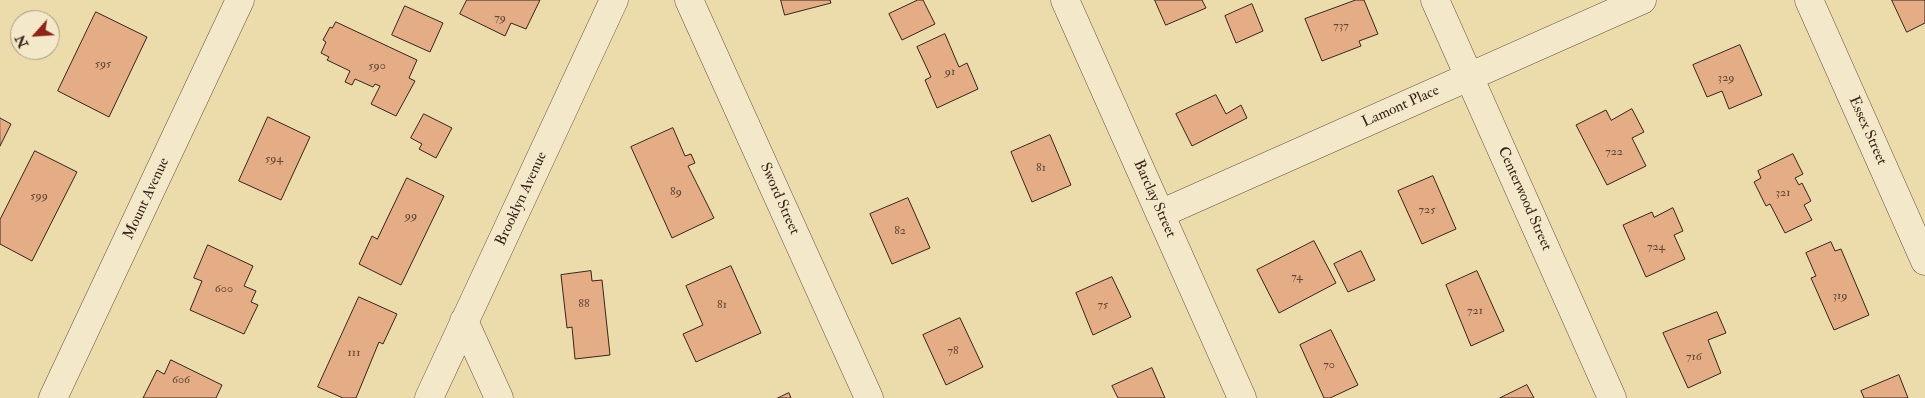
<!DOCTYPE html>
<html>
<head>
<meta charset="utf-8">
<style>
	body { margin:0 }
	#map { position:relative; width:1925px; height:398px; overflow:hidden; background:#ecdcac; font-family:"IM FELL Double Pica",serif }
	canvas { display:block }
	.north { position:absolute; left:10px; top:10px; width:50px; height:50px; box-sizing:border-box; background:#f3e8c9; border:1px solid #a99983; border-radius:50%; rotate:244deg; font-size:14px; font-weight:700; line-height:20px; text-align:center; color:#39231a }
	.north::after { content:''; display:block; margin:auto; width:18px; height:22px; background:#8f2418; clip-path:polygon(50% 0,100% 100%,50% 72%,0 100%) }
</style>
</head>
<body>
<div id="map">
<canvas width="1925" height="398"></canvas>
<div class="north">N</div>
</div>
<script>
const g = document.querySelector('canvas').getContext('2d');
g.lineJoin = 'round';
function paint(path, color) {
  g.fillStyle = color;
  g.fill(path, 'evenodd');
}
function strokePath(path, color, width, dash) {
  g.strokeStyle = color;
  g.lineWidth = width;
  g.lineCap = dash ? 'butt' : 'round';
  g.setLineDash(dash || []);
  g.stroke(path);
}
function label(font, color, halo, rows, align = 'center') {
  g.font = font + ' "IM FELL Double Pica",serif';
  g.lineWidth = 5;
  g.setLineDash([]);
  g.textBaseline = 'middle';
  g.strokeStyle = halo;
  g.fillStyle = color;
  for (const [text, x, y, turn = 0] of rows) {
    g.save();
    g.translate(x, y);
    g.rotate((+turn || 0) * Math.PI / 180);
    g.textAlign = isNaN(turn) ? turn : align;
    if (halo) g.strokeText(text, 0, 0);
    g.fillText(text, 0, 0);
    g.restore();
  }
}
const building = new Path2D(`
	M467,0H540L526,29L511,23L505,36L460,14Z
	M781,0H830L831,3L785,15Z
	M918,0H923L935,24L902,40L889,14Z
	M1155,0H1202L1206,8L1166,25Z
	M1356,0H1364L1378,34L1359,41L1361,46L1322,61L1305,19Z
	M1892,0H1925V23L1907,32Z
	M1252,4L1263,31L1236,43L1225,16Z
	M405,6L443,23L430,52L392,35Z
	M96,12L147,37L109,117L58,91Z
	M336,22L417,60L409,78L415,81L396,116L371,104L380,86L375,84L373,87L355,79L352,85L345,82L350,71L327,60L329,57L321,53L326,42L323,40L330,27L332,28Z
	M945,34L959,67L967,63L978,89L937,108L925,80L931,77L917,47Z
	M1740,45L1762,95L1729,109L1722,91L1707,97L1693,65Z
	M1216,95L1226,114L1241,105L1247,118L1192,146L1176,114Z
	M1632,109L1644,132L1632,138L1646,166L1607,185L1576,125L1606,110L1611,120Z
	M424,114L452,128L436,158L419,149L422,144L411,138Z
	M268,117L310,137L281,200L239,181Z
	M0,118L11,124L0,146Z
	M673,128L685,156L691,154L695,163L688,166L714,218L672,238L631,147Z
	M1050,135L1071,185L1032,202L1011,152Z
	M35,151L77,172L32,261L0,244V220Z
	M1793,154L1803,174L1795,178L1799,185L1802,183L1811,201L1804,205L1812,220L1785,233L1770,204L1766,206L1754,182L1761,178L1758,171Z
	M1433,176L1456,229L1422,244L1398,191Z
	M407,178L444,196L401,285L359,264L372,236L377,239Z
	M908,198L930,248L892,264L870,214Z
	M1673,208L1683,231L1674,235L1685,259L1646,277L1623,225L1652,212L1654,217Z
	M1314,241L1336,283L1279,313L1257,270Z
	M1831,242L1835,251L1841,249L1869,315L1834,330L1811,278L1816,276L1806,253Z
	M208,245L253,266L244,286L256,291L251,302L258,305L244,334L190,310L202,281L194,278Z
	M1361,251L1375,280L1348,292L1334,264Z
	M731,266L761,333L696,362L683,334L703,325L686,286Z
	M591,271L592,281L602,280L610,355L575,359L572,327L567,328L561,275Z
	M1477,271L1504,331L1471,346L1446,285Z
	M1112,277L1131,317L1093,335L1076,293Z
	M359,297L397,314L383,344L379,342L356,398H343L318,387Z
	M1717,312L1726,333L1708,340L1721,373L1688,388L1663,333Z
	M960,318L983,367L946,385L923,335Z
	M1331,330L1358,385L1330,398H1324L1300,345Z
	M171,360L222,385L216,398H143L157,370L164,374Z
	M1152,368L1165,398H1118L1112,386Z
	M1899,375L1908,398H1864L1861,391Z
	M1527,385L1534,398H1500Z
	M789,393L791,398H778Z`);
paint(building, '#e4ad85');
strokePath(building, '#39231a', 1);
const minor = new Path2D(`
	M689,0L869,398
	M1065,0L1242,398
	M1435,0L1612,398
	M1809,0L1925,261
	M1160,214L1642,0
	M464,321L499,398
	M53,398L240,0
	M429,398L614,0`);
strokePath(minor, '#66513e', 29);
strokePath(minor, '#f3e8c9', 28);
label('12px', '#644635', null, [
	["79",500,18],
	["737",1341,26],
	["595",103,64],
	["590",377,66],
	["91",950,72],
	["329",1726,78],
	["722",1614,152],
	["594",274,159],
	["81",1041,168],
	["89",676,192],
	["321",1783,193],
	["599",39,196],
	["725",1427,210],
	["99",411,216],
	["82",900,231],
	["724",1656,247],
	["74",1297,277],
	["600",224,289],
	["319",1840,296],
	["88",584,304],
	["81",722,305],
	["75",1103,305],
	["721",1475,311],
	["78",953,351],
	["111",354,353],
	["716",1694,357],
	["70",1329,365],
	["606",181,380]
]);
label('15px', '#39231a', '#f3e8c9', [
	["Lamont Place",1401,107,-24],
	["Essex Street",1867,131,66],
	["Mount Avenue",147,199,-65],
	["Brooklyn Avenue",522,199,-65],
	["Sword Street",779,199,66],
	["Barclay Street",1154,199,66],
	["Centerwood Street",1524,199,66]
]);
</script>
</body>
</html>
